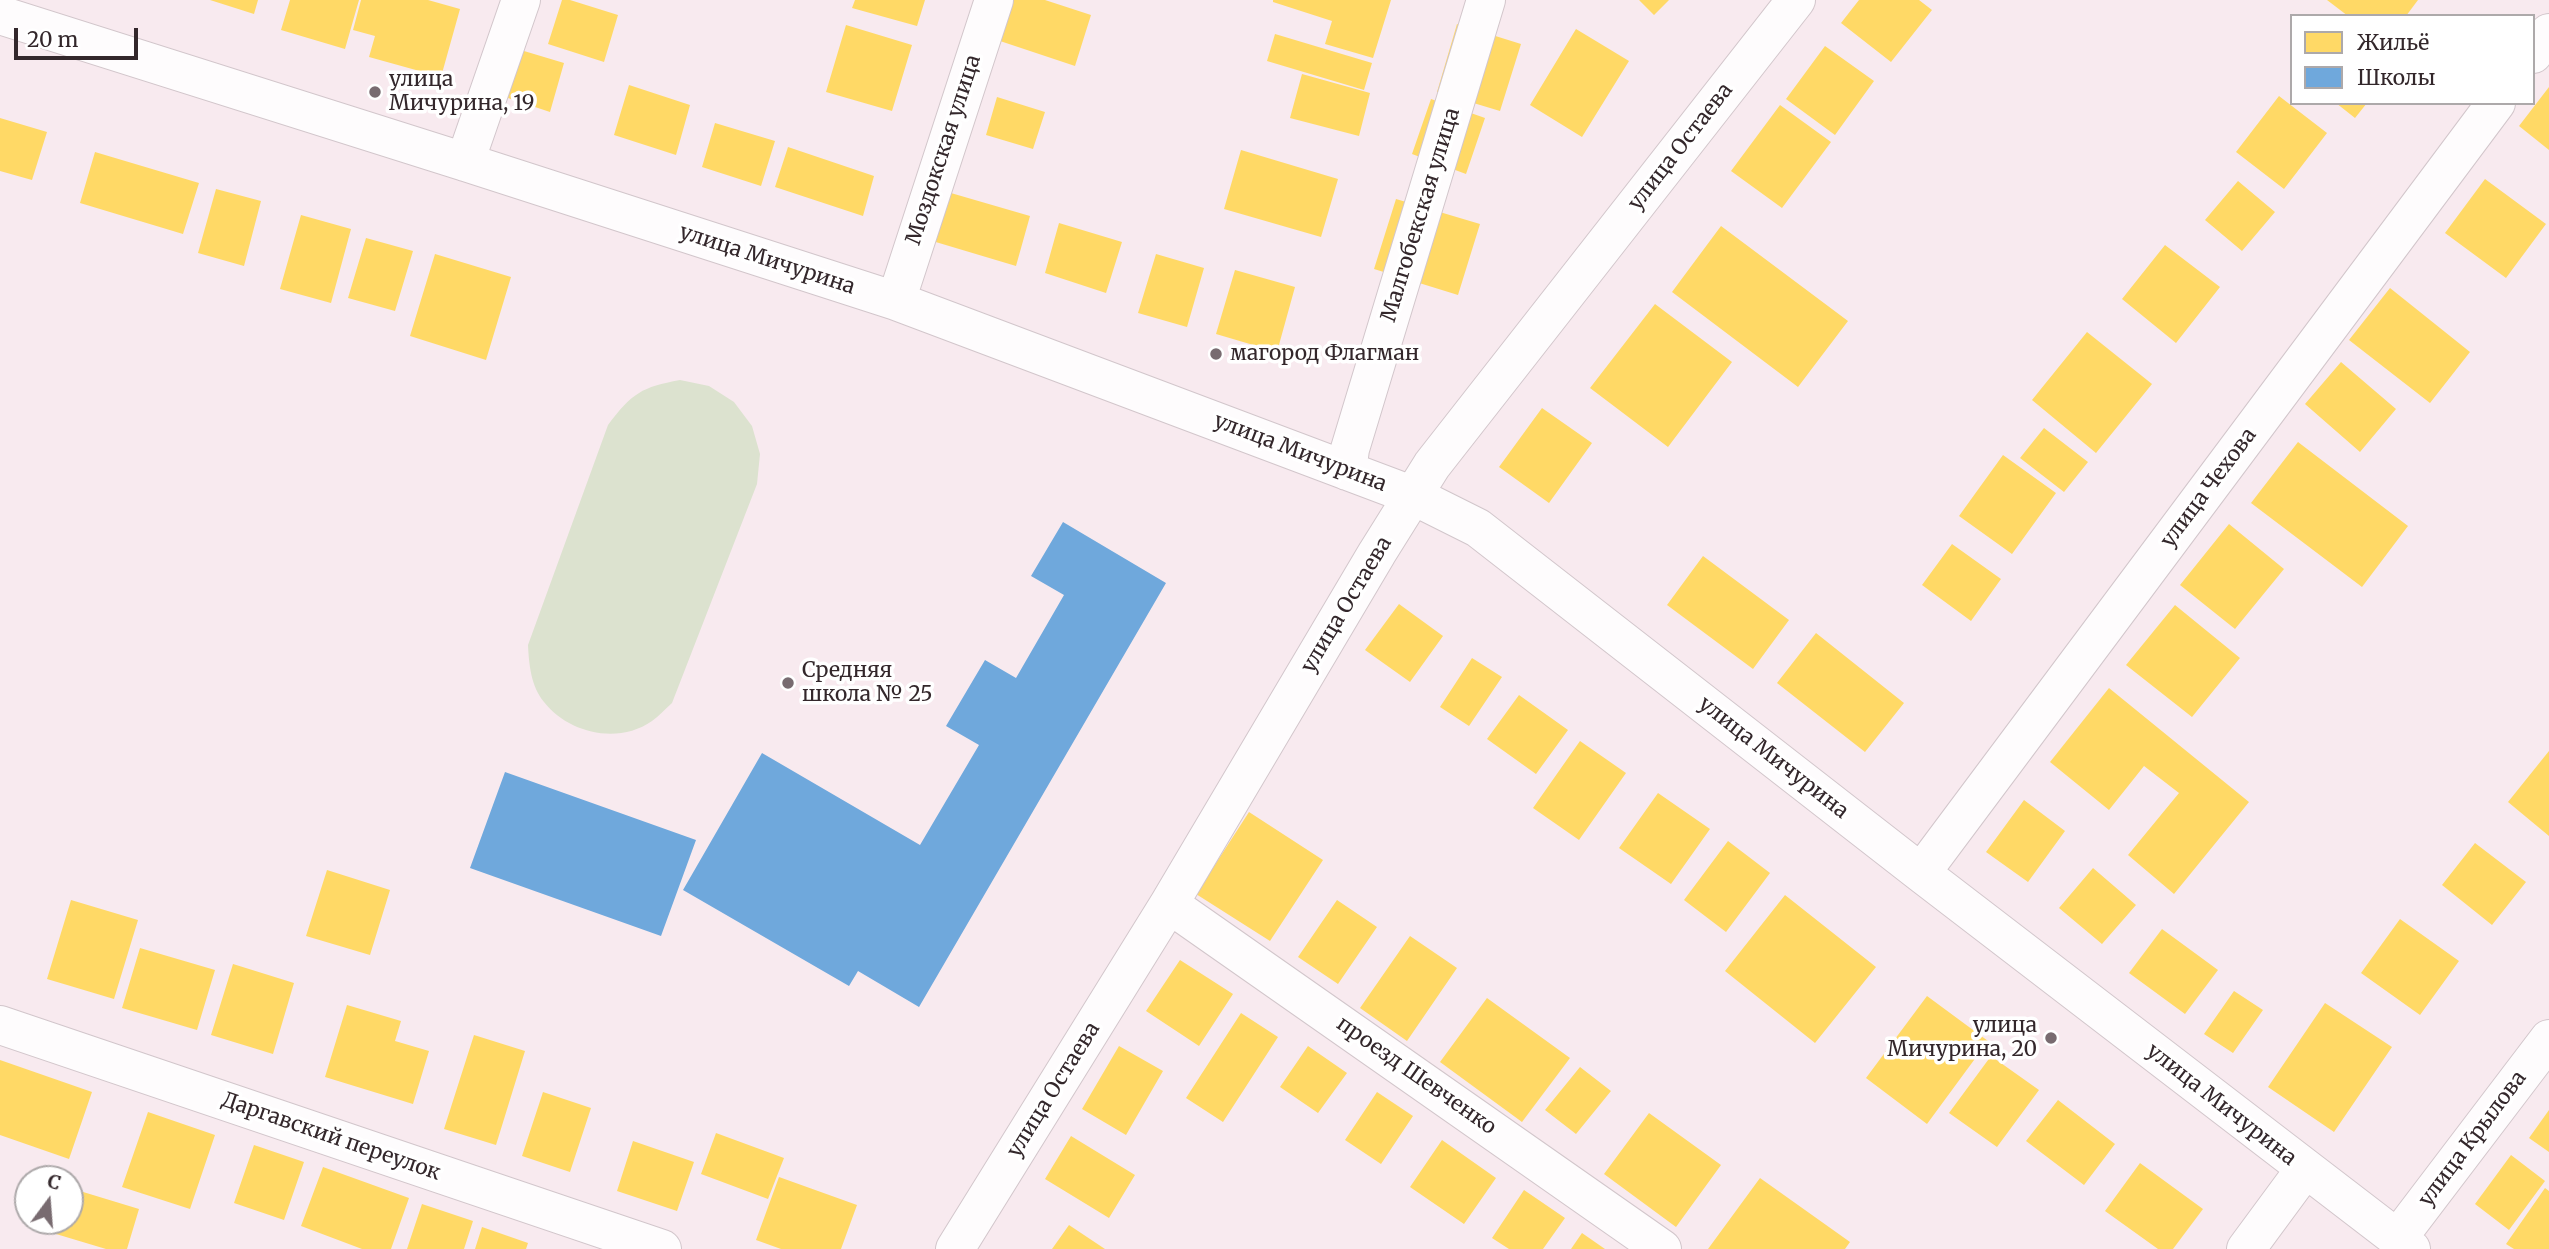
<!DOCTYPE html>
<html>
<head>
<meta charset="utf-8">
<style>
	body { margin:0 }
	#map { position:relative; width:2549px; height:1249px; overflow:hidden; background:#f8eaef; font-family:Merriweather,serif }
	canvas { display:block }
	.legend { position:absolute; left:2290px; top:14px; width:245px; height:91px; box-sizing:border-box; background:#fff; border:2px solid #ada9aa; margin:0; padding:9px 12px; list-style:none; font-size:21px; color:#33272b }
	.legend li { display:flex; align-items:center; gap:14px; height:35px }
	.legend b { width:35px; border:2px solid #ada9aa }
	.north { position:absolute; left:14px; top:1165px; width:70px; height:70px; box-sizing:border-box; background:#fff; border:2px solid #ada9aa; border-radius:50%; rotate:16deg; font-size:19px; font-weight:700; line-height:28px; text-align:center; color:#33272b }
	.north::after { content:''; display:block; margin:auto; width:24px; height:32px; background:#786b70; clip-path:polygon(50% 0,100% 100%,50% 72%,0 100%) }
	.scale { position:absolute; left:14px; top:28px; width:124px; height:32px; box-sizing:border-box; border:4px solid #33272b; border-top:0; padding-left:9px; font-size:21px; line-height:24px; white-space:nowrap; color:#33272b; -webkit-text-stroke:5px #fff; paint-order:stroke }
</style>
</head>
<body>
<div id="map">
<canvas width="2549" height="1249"></canvas>
<ul class="legend">
<li><b style="height:19px;background:#ffd966"></b>Жильё</li>
<li><b style="height:19px;background:#6fa8dc"></b>Школы</li>
</ul>
<div class="north">С</div>
<div class="scale">20 m</div>
</div>
<script>
const g = document.querySelector('canvas').getContext('2d');
g.lineJoin = 'round';
function paint(path, color) {
  g.fillStyle = color;
  g.fill(path, 'evenodd');
}
function strokePath(path, color, width, dash) {
  g.strokeStyle = color;
  g.lineWidth = width;
  g.lineCap = dash ? 'butt' : 'round';
  g.setLineDash(dash || []);
  g.stroke(path);
}
function label(font, color, halo, rows, align = 'center') {
  g.font = font + ' Merriweather,serif';
  g.lineWidth = 7;
  g.setLineDash([]);
  g.textBaseline = 'middle';
  g.strokeStyle = halo;
  g.fillStyle = color;
  for (const [text, x, y, turn = 0] of rows) {
    g.save();
    g.translate(x, y);
    g.rotate((+turn || 0) * Math.PI / 180);
    g.textAlign = isNaN(turn) ? turn : align;
    if (halo) g.strokeText(text, 0, 0);
    g.fillText(text, 0, 0);
    g.restore();
  }
}
paint(new Path2D(`
	M680,380L709,386L734,402L752,426L760,454L757,484L672,703C665,709 659,716 652,721C618,745 568,733 544,702C531,686 529,665 528,645L608,425C632,393 642,387 680,380Z`), '#dce2cf');
paint(new Path2D(`
	M210,0H258L254,14Z
	M290,0H359L345,49L281,30Z
	M361,0H428L460,9L441,77L369,57L375,36L353,30Z
	M562,0H570L618,15L604,62L548,44Z
	M855,0H925L917,26L852,8Z
	M1001,0H1045L1091,15L1075,66L988,37Z
	M1273,0H1391L1373,58L1325,44L1332,21L1273,2Z
	M1639,0H1669L1654,15Z
	M1859,0H1919L1932,10L1891,62L1841,23Z
	M2327,0H2418L2406,16H2348Z
	M1457,24L1521,44L1500,111L1437,92Z
	M846,25L912,45L892,111L826,92Z
	M1576,29L1629,61L1582,137L1530,105Z
	M1275,34L1372,63L1364,90L1267,61Z
	M1825,46L1874,81L1835,135L1786,99Z
	M514,48L564,63L550,112L499,95Z
	M1302,74L1370,93L1359,136L1290,118Z
	M629,85L690,105L676,155L614,135Z
	M2549,87V150L2519,126Z
	M2279,96L2327,133L2284,189L2236,152Z
	M997,97L1045,112L1033,149L986,135Z
	M1431,99L1485,118L1466,174L1412,154Z
	M2336,103H2367L2355,118Z
	M1780,105L1831,142L1782,208L1731,171Z
	M0,118L47,132L32,180L0,171Z
	M715,123L775,141L761,186L702,167Z
	M788,147L874,176L863,216L775,187Z
	M1241,150L1338,179L1321,237L1224,209Z
	M95,152L199,183L183,234L80,203Z
	M2485,179L2546,224L2506,278L2445,233Z
	M2238,181L2275,212L2242,251L2205,220Z
	M216,189L261,201L244,266L198,253Z
	M944,191L1030,216L1016,266L929,240Z
	M1396,199L1480,224L1458,295L1374,269Z
	M301,215L351,229L331,303L280,289Z
	M1059,223L1122,242L1106,293L1045,273Z
	M1721,226L1848,321L1798,387L1672,292Z
	M366,238L413,251L395,311L348,298Z
	M2165,245L2220,287L2176,343L2122,299Z
	M435,254L511,277L486,360L410,336Z
	M1156,254L1204,268L1187,327L1138,313Z
	M1235,270L1295,287L1277,352L1216,334Z
	M2390,288L2470,352L2430,403L2349,340Z
	M1655,304L1732,362L1668,447L1590,388Z
	M2087,332L2152,384L2096,453L2032,400Z
	M2341,362L2396,409L2360,452L2305,404Z
	M1542,408L1592,443L1549,503L1499,467Z
	M2044,428L2088,462L2064,492L2020,458Z
	M2298,442L2408,526L2362,587L2251,503Z
	M2003,455L2056,493L2012,554L1959,516Z
	M2229,524L2284,569L2235,629L2180,585Z
	M1952,544L2001,579L1971,621L1922,585Z
	M1703,556L1789,620L1753,669L1667,605Z
	M1399,604L1443,636L1410,682L1365,650Z
	M2175,605L2240,658L2192,717L2126,665Z
	M1816,633L1904,703L1865,752L1777,683Z
	M1472,658L1502,677L1469,726L1440,707Z
	M2109,688L2249,802L2174,894L2128,855L2179,793L2144,766L2109,810L2050,762Z
	M1519,695L1568,730L1536,774L1487,739Z
	M1580,741L1626,773L1579,840L1533,808Z
	M2549,751V836L2508,802Z
	M1658,793L1710,829L1671,884L1619,848Z
	M2024,800L2065,831L2028,882L1986,852Z
	M1249,812L1323,860L1270,941L1196,894Z
	M1728,841L1770,873L1726,932L1684,900Z
	M2475,843L2526,882L2492,925L2442,885Z
	M2093,868L2136,905L2102,944L2059,908Z
	M327,870L390,890L370,955L306,936Z
	M1785,895L1876,967L1815,1043L1725,971Z
	M71,900L138,920L114,999L47,979Z
	M1337,900L1377,927L1338,984L1298,957Z
	M2400,919L2459,961L2420,1015L2361,973Z
	M2162,929L2218,970L2185,1014L2129,973Z
	M1410,936L1457,968L1407,1041L1360,1008Z
	M140,948L215,970L197,1030L122,1008Z
	M1180,960L1233,994L1199,1046L1146,1011Z
	M233,964L294,983L273,1054L211,1035Z
	M2234,991L2263,1010L2233,1053L2204,1034Z
	M1927,996L1988,1041L1927,1124L1866,1078Z
	M1487,998L1570,1058L1522,1122L1440,1062Z
	M2325,1003L2392,1047L2334,1132L2268,1087Z
	M347,1005L401,1021L395,1041L429,1051L413,1104L325,1077Z
	M1241,1013L1278,1037L1223,1122L1186,1098Z
	M474,1035L525,1051L496,1145L444,1129Z
	M1119,1046L1163,1071L1126,1135L1082,1109Z
	M1308,1046L1347,1073L1318,1113L1280,1087Z
	M1991,1056L2039,1090L1997,1147L1949,1113Z
	M0,1060L92,1092L69,1159L0,1135Z
	M1580,1067L1611,1091L1576,1134L1545,1110Z
	M543,1092L591,1108L570,1172L522,1156Z
	M1377,1092L1413,1116L1381,1164L1345,1140Z
	M2058,1100L2115,1144L2084,1185L2026,1141Z
	M2549,1110V1152L2529,1138Z
	M148,1112L215,1135L190,1209L122,1187Z
	M1649,1113L1721,1165L1676,1227L1604,1174Z
	M716,1133L784,1158L768,1199L701,1174Z
	M1071,1136L1135,1175L1109,1218L1045,1179Z
	M1442,1140L1496,1178L1464,1224L1410,1187Z
	M633,1141L694,1162L677,1211L617,1191Z
	M254,1145L304,1162L284,1220L234,1203Z
	M2511,1155L2545,1181L2509,1230L2475,1204Z
	M2140,1163L2203,1209L2173,1249H2158L2105,1211Z
	M323,1167L409,1198L391,1249H362L301,1226Z
	M779,1177L857,1205L841,1249H781L756,1240Z
	M1760,1178L1850,1242L1845,1249H1708Z
	M70,1188L139,1209L127,1249H106L36,1228L38,1221H70Z
	M2545,1188L2549,1191V1249H2514L2506,1244Z
	M1524,1190L1565,1218L1543,1249H1509L1492,1238Z
	M422,1204L473,1221L464,1249H407Z
	M1069,1225L1105,1249H1052Z
	M482,1227L528,1243L526,1249H475Z
	M1582,1233L1605,1249H1571Z`), '#ffd966');
paint(new Path2D(`
	M1063,522L1166,583L919,1007L858,971L849,986L683,890L762,753L920,845L979,745L946,726L985,660L1016,678L1064,595L1031,576Z
	M505,772L696,840L661,936L470,868Z`), '#6fa8dc');
const minor = new Path2D(`
	M0,15L465,162L896,301L1414,496L1478,528L1921,873L2411,1249
	M2533,54L2549,33
	M465,162L521,0
	M896,301L994,0
	M1347,471L1350,449L1486,0
	M1921,873L2496,103
	M1169,904L1662,1249
	M0,1025L662,1249
	M2397,1239L2549,1039
	M955,1249L1169,904L1377,553L1432,465L1796,0
	M2246,1249L2305,1169`);
strokePath(minor, '#d2c6cb', 40);
strokePath(minor, '#fefcfd', 38);
for (const [x, y, r, color] of [
	[375,92,7,"#786b70"],
	[1216,354,7,"#786b70"],
	[788,683,7,"#786b70"],
	[2051,1038,7,"#786b70"]
]) {
  const dot = new Path2D();
  dot.arc(x, y, r, 0, 2 * Math.PI);
  g.fillStyle = color;
  g.fill(dot);
  strokePath(dot, '#fff', 2.5);
}
label('21px', '#33272b', '#fff', [
	["улица",389,80],
	["Мичурина, 19",389,104],
	["магород Флагман",1230,354],
	["Средняя",802,671],
	["школа № 25",802,695],
	["улица",2037,1026,"right"],
	["Мичурина, 20",2037,1050,"right"]
], 'left');
label('21px', '#33272b', '#fff', [
	["улица Остаева",1681,147,-52],
	["Моздокская улица",944,150,-72],
	["Малгобекская улица",1421,215,-73],
	["улица Мичурина",767,260,18],
	["улица Мичурина",1300,453,21],
	["улица Чехова",2209,488,-53],
	["улица Остаева",1347,605,-59],
	["улица Мичурина",1773,758,38],
	["проезд Шевченко",1416,1076,35],
	["улица Остаева",1054,1090,-58],
	["улица Мичурина",2221,1105,38],
	["Даргавский переулок",331,1137,19],
	["улица Крылова",2473,1139,-53]
]);
</script>
</body>
</html>
